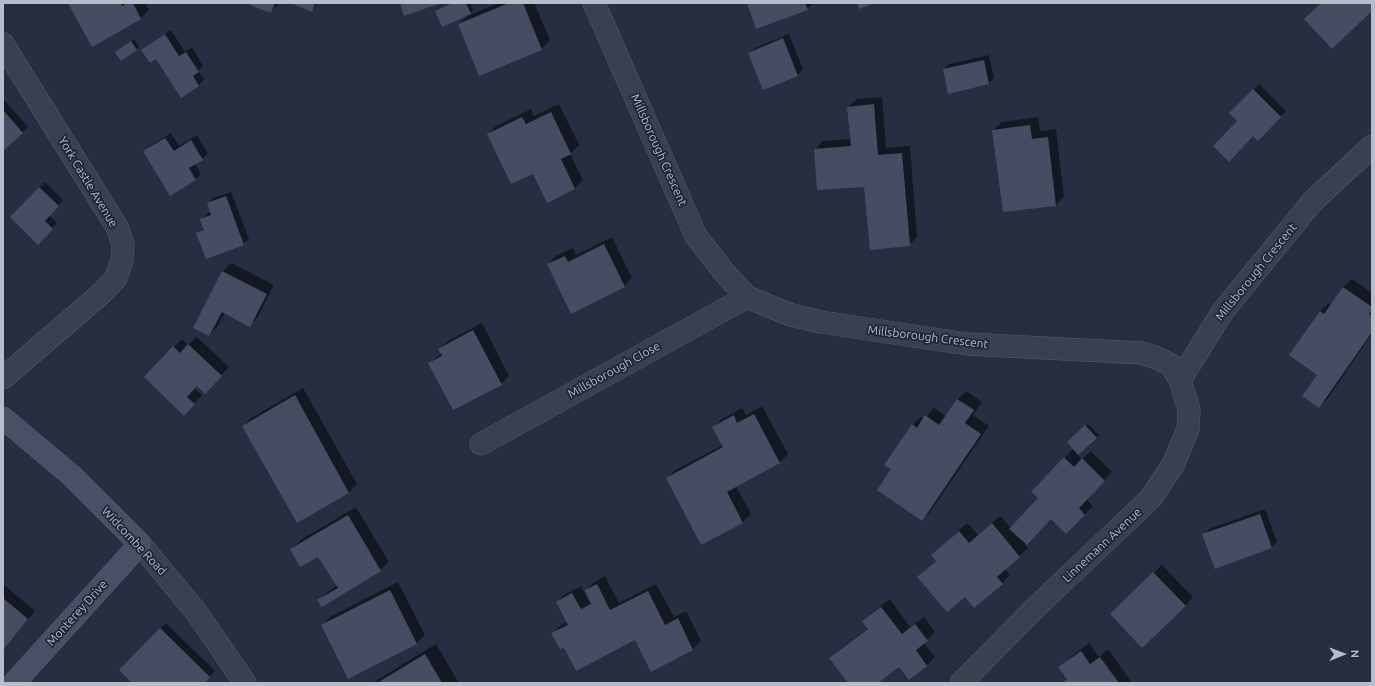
<!DOCTYPE html>
<html>
<head>
<meta charset="utf-8">
<style>
	body { margin:0 }
	#map { position:relative; width:1375px; height:686px; overflow:hidden; background:#262e41; font-family:Ubuntu,sans-serif }
	canvas { display:block }
	.frame { position:absolute; inset:0; border:4px solid #b7bccb; pointer-events:none }
	.north { position:absolute; left:1323px; top:634px; width:40px; height:40px; -webkit-text-stroke:3px #1f2536; paint-order:stroke; rotate:89deg; font-size:11px; font-weight:700; line-height:16px; text-align:center; color:#b7bccb }
	.north::after { content:''; display:block; margin:auto; width:14px; height:18px; background:#b7bccb; clip-path:polygon(50% 0,100% 100%,50% 72%,0 100%) }
</style>
</head>
<body>
<div id="map">
<canvas width="1375" height="686"></canvas>
<div class="frame"></div>
<div class="north">N</div>
</div>
<script>
const g = document.querySelector('canvas').getContext('2d');
g.lineJoin = 'round';
function paint(path, color) {
  g.fillStyle = color;
  g.fill(path, 'evenodd');
}
function strokePath(path, color, width, dash) {
  g.strokeStyle = color;
  g.lineWidth = width;
  g.lineCap = dash ? 'butt' : 'round';
  g.setLineDash(dash || []);
  g.stroke(path);
}
function label(font, color, halo, rows, align = 'center') {
  g.font = font + ' Ubuntu,sans-serif';
  g.lineWidth = 3.5;
  g.setLineDash([]);
  g.textBaseline = 'middle';
  g.strokeStyle = halo;
  g.fillStyle = color;
  for (const [text, x, y, turn = 0] of rows) {
    g.save();
    g.translate(x, y);
    g.rotate((+turn || 0) * Math.PI / 180);
    g.textAlign = isNaN(turn) ? turn : align;
    if (halo) g.strokeText(text, 0, 0);
    g.fillText(text, 0, 0);
    g.restore();
  }
}
paint(new Path2D(`
	M69,3H145L149,10L141,18Z
	M252,3H278L277,6L271,12Z
	M294,3H318L312,10Z
	M451,3H470L473,10L467,16L499,3H534L550,40L541,49L459,24L469,14L436,11L439,9Z
	M748,3H813V4L807,9Z
	M171,30L185,52L192,47L203,66L198,71L204,79L199,85L181,96L156,58L142,50L148,45Z
	M789,34L803,69L798,75L764,89L749,53L755,48Z
	M134,39L139,47L136,49L116,52Z
	M989,55L994,78L989,83L949,92L944,69L949,64Z
	M1259,84L1286,111L1258,140L1231,113Z
	M882,97L886,148L910,146L917,237L909,245L865,186L815,150L823,141L851,139L848,107L857,99Z
	M3,99L28,127L3,149Z
	M559,104L579,145L570,154L583,180L575,188L534,172L488,134L496,126L531,109L534,116Z
	M1038,117L1040,131L1056,129L1064,197L1056,205L993,130L1002,122Z
	M171,133L179,146L197,135L208,154L202,159L195,163L201,174L196,179L170,194L144,151L150,146Z
	M45,182L63,200L49,215L57,223L38,243L11,217Z
	M231,192L249,239L243,244L197,234L205,228L202,219L207,214L211,212L208,203L213,198Z
	M612,237L632,278L624,286L548,264L556,256L573,248L576,255Z
	M231,263L274,285L258,317L249,325L225,313L217,327L209,335L194,328L223,271Z
	M1352,279L1372,293V334L1328,398L1319,407L1318,374L1290,355L1320,311L1329,303L1331,305L1343,287Z
	M482,323L509,376L501,384L429,363L442,353L439,349L448,341Z
	M197,337L229,367L213,384L197,385L194,388L202,395L184,414L145,377L182,339L188,345Z
	M303,388L357,484L349,492L297,522L243,426L251,418Z
	M966,391L982,402L973,415L989,426L930,512L922,520L892,469L912,425L921,417L924,419L934,408L946,416L958,399Z
	M762,406L788,454L780,462L736,486L751,514L743,522L702,544L667,479L675,470L723,445L713,427L722,419L742,408L746,415Z
	M1088,424L1099,435L1077,454L1082,459L1091,451L1112,472L1086,499L1093,506L1075,525L1052,518L1025,545L1028,548L1005,569L1010,575L1002,583L965,595L918,577L936,560L932,555L967,523L978,535L1000,516L1011,528L1039,498L1064,458L1074,448L1068,442Z
	M356,507L389,562L380,570L322,605L319,601L327,592L337,586L319,555L291,550L299,541Z
	M1265,509L1277,542L1271,547L1204,534L1209,529Z
	M1162,565L1193,597L1185,606H1119Z
	M605,576L619,603L656,584L674,617L686,611L701,641L693,649L651,671L635,639L564,646L553,633L561,625L567,622L557,602L565,594L581,586L589,602L591,601L586,590L594,582Z
	M398,582L425,635L417,643L349,678L322,626L330,617Z
	M3,584L35,611L3,649Z
	M890,599L910,627L924,617L935,632L924,643L935,657L927,665L899,666L876,683H849L831,659L839,650L868,628L863,621L872,613Z
	M166,623L215,671L203,683H134L121,670Z
	M1089,643L1099,657L1108,649L1132,683H1063L1067,678L1060,667L1068,659Z
	M436,644L459,683H372L374,682Z`), '#0007');
paint(new Path2D(`
	M68,3H120L122,6L128,3H133L141,19L92,47Z
	M251,3H275L271,13L250,5Z
	M291,3H315L312,12Z
	M400,3H441L404,16Z
	M452,3H466L471,14L442,27L435,11Z
	M509,3H523L542,50L479,76L458,24Z
	M747,3H805L808,10L756,29Z
	M857,3H875L859,9Z
	M1321,3H1372V11L1332,49L1304,19Z
	M165,34L179,56L186,52L199,72L193,76L199,86L181,98L156,59L150,63L141,50Z
	M783,38L798,76L763,90L748,53Z
	M131,41L137,50L121,61L115,52Z
	M984,60L989,84L948,94L943,69Z
	M1253,89L1281,117L1258,141L1253,136L1229,162L1213,146L1237,121L1229,113Z
	M874,104L878,155L902,153L910,246L870,250L864,187L817,190L814,149L851,146L847,107Z
	M3,110L23,133L3,151Z
	M551,112L571,154L561,159L575,189L547,203L533,174L511,184L487,134L522,117L526,124Z
	M1030,125L1032,139L1048,137L1056,206L1003,212L992,130Z
	M165,138L174,151L191,140L203,160L189,168L196,180L170,196L143,151Z
	M39,187L59,206L45,221L53,229L38,245L10,217Z
	M226,196L244,245L206,259L196,233L204,230L200,219L211,215L207,203Z
	M604,244L625,287L571,314L547,264L565,256L568,262Z
	M222,271L267,294L250,327L222,312L209,336L193,328Z
	M1343,287L1372,307V310L1369,314L1372,316V332L1319,408L1302,396L1317,375L1289,355L1320,311L1324,314Z
	M473,330L502,385L453,410L428,363L442,356L438,349Z
	M188,344L222,376L205,394L197,386L187,397L195,404L184,416L144,377L173,346L180,353Z
	M295,395L349,493L297,523L242,426Z
	M957,399L974,410L965,423L981,434L922,521L877,490L891,469L884,465L912,424L917,428L925,415L939,425Z
	M754,414L780,463L727,492L743,523L701,545L666,478L723,447L712,427L734,415L737,423Z
	M1085,425L1097,438L1078,455L1067,442Z
	M1064,457L1074,467L1082,458L1105,481L1079,508L1085,515L1066,534L1051,519L1027,545L1009,529L1038,498L1031,492Z
	M1260,514L1272,548L1215,569L1202,534Z
	M348,515L381,571L322,607L317,600L338,588L318,557L300,567L290,549Z
	M992,523L1020,557L997,577L1003,584L974,608L965,597L947,612L917,577L936,561L931,555L959,531L969,543Z
	M1153,572L1186,606L1142,648L1110,614Z
	M597,584L610,610L648,591L665,625L678,618L693,650L651,672L635,640L576,671L564,648L560,649L551,633L568,625L556,602L572,593L581,609L591,604L585,590Z
	M390,590L417,644L348,679L321,625Z
	M3,598L28,619L3,650Z
	M881,607L902,634L915,624L928,641L916,650L927,666L909,680L899,667L878,683H848L829,658L868,629L862,621Z
	M160,628L210,677L205,683H132L119,670Z
	M1081,651L1090,664L1100,657L1119,683H1062L1067,679L1058,667Z
	M425,654L442,683H377Z`), '#464d63');
const street = new Path2D(`
	M594,3L696,236L724,272L747,297L791,315L821,322L967,344L1142,353L1157,358L1171,365L1180,380L1189,410L1188,429L1173,465L1151,498L1034,609L961,683
	M3,44L117,227L123,244L122,260L116,278L103,292L3,378
	M1180,380L1223,311L1312,202L1372,146
	M481,444L747,297
	M140,544L197,613L245,683`);
const secondary = new Path2D(`
	M3,418L71,475L140,544L14,683`);
strokePath(street, '#585e6e', 23);
strokePath(secondary, '#585e6e', 23);
strokePath(street, '#3b4051', 22);
strokePath(secondary, '#494f64', 22);
label('12px', '#b7bccb', '#1f2536', [
	["Millsborough Crescent",659,150,66],
	["York Castle Avenue",88,182,59],
	["Millsborough Crescent",1256,272,-51],
	["Millsborough Crescent",928,337,7],
	["Millsborough Close",614,370,-29],
	["Widcombe Road",134,541,47],
	["Linnemann Avenue",1102,545,-43],
	["Monterey Drive",77,613,-48]
]);
</script>
</body>
</html>
